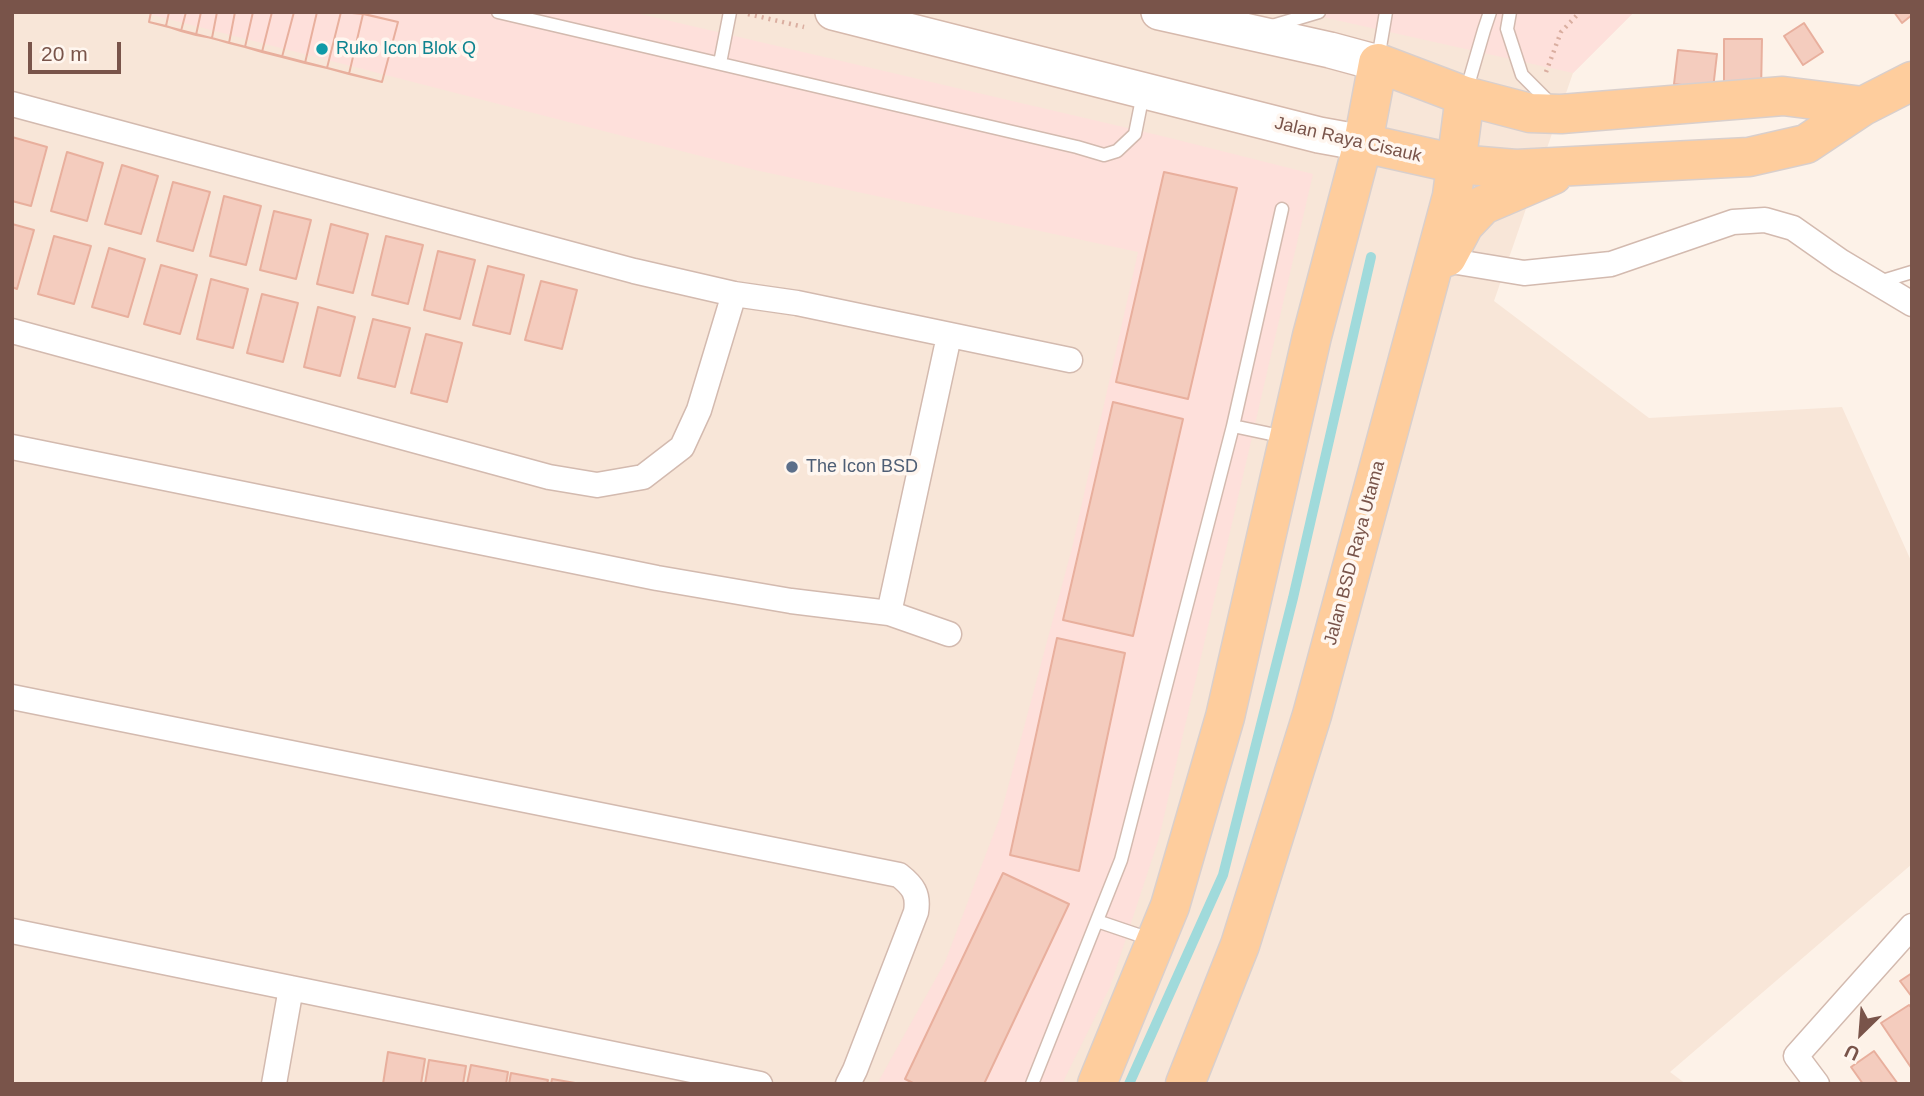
<!DOCTYPE html>
<html>
<head>
<meta charset="utf-8">
<style>
	body { margin:0 }
	#map { position:relative; width:1924px; height:1096px; overflow:hidden; background:#fdf2e8; font-family:Helvetica,sans-serif }
	canvas { display:block }
	.frame { position:absolute; inset:0; border:14px solid #79544a; pointer-events:none }
	.north { position:absolute; left:1826px; top:998px; width:70px; height:70px; -webkit-text-stroke:5px #fff6ef; paint-order:stroke; rotate:205deg; font-size:19px; font-weight:700; line-height:28px; text-align:center; color:#79544a }
	.north::after { content:''; display:block; margin:auto; width:24px; height:32px; background:#79544a; clip-path:polygon(50% 0,100% 100%,50% 72%,0 100%) }
	.scale { position:absolute; left:28px; top:42px; width:93px; height:32px; box-sizing:border-box; border:4px solid #79544a; border-top:0; padding-left:9px; font-size:21px; line-height:24px; white-space:nowrap; color:#79544a; -webkit-text-stroke:5px #fff6ef; paint-order:stroke }
</style>
</head>
<body>
<div id="map">
<canvas width="1924" height="1096"></canvas>
<div class="frame"></div>
<div class="north">U</div>
<div class="scale">20 m</div>
</div>
<script>
const g = document.querySelector('canvas').getContext('2d');
g.lineJoin = 'round';
function paint(path, color) {
  g.fillStyle = color;
  g.fill(path, 'evenodd');
}
function strokePath(path, color, width, dash) {
  g.strokeStyle = color;
  g.lineWidth = width;
  g.lineCap = dash ? 'butt' : 'round';
  g.setLineDash(dash || []);
  g.stroke(path);
}
function label(font, color, halo, rows, align = 'center') {
  g.font = font + ' Helvetica,sans-serif';
  g.lineWidth = 7;
  g.setLineDash([]);
  g.textBaseline = 'middle';
  g.strokeStyle = halo;
  g.fillStyle = color;
  for (const [text, x, y, turn = 0] of rows) {
    g.save();
    g.translate(x, y);
    g.rotate((+turn || 0) * Math.PI / 180);
    g.textAlign = isNaN(turn) ? turn : align;
    if (halo) g.strokeText(text, 0, 0);
    g.fillText(text, 0, 0);
    g.restore();
  }
}
paint(new Path2D(`
	M12,12H1634L1573,73L1494,301L1649,418L1842,407L1912,563V864L1670,1072L1686,1084H12Z`), '#f8e6d8');
paint(new Path2D(`
	M141,12H632L1166,137L1313,174L1159,838L1110,987L1062,1084H877L945,962L1000,817L1072,548L1138,252L755,170Z
	M1300,12H1634L1573,73Z`), '#fee0db');
strokePath(new Path2D(`
	M1129,1084L1223,875L1293,598L1371,257`), '#a0dadb', 10);
const building = new Path2D(`
	M151,12H356L398,22L382,82L149,22Z
	M151,12H169L166,26L149,22Z
	M169,12H186L181,31L166,26Z
	M186,12H201L196,35L181,31Z
	M201,12H217L212,38L196,35Z
	M217,12H235L229,43L212,38Z
	M235,12H253L245,47L229,43Z
	M253,12H272L262,52L245,47Z
	M272,12H294L282,57L262,52Z
	M294,12H317L305,63L282,57Z
	M317,12H341L327,68L305,63Z
	M341,12L363,14L349,74L327,68Z
	M1894,12H1912V15L1902,23Z
	M363,14L398,22L382,82L349,74Z
	M1804,23L1823,52L1803,65L1784,36Z
	M1724,39H1762L1761,93L1724,92Z
	M1678,50L1717,54L1713,89L1674,84Z
	M12,137L47,147L31,206L12,201Z
	M67,152L103,163L87,221L51,211Z
	M122,165L158,176L141,234L105,224Z
	M1164,172L1237,188L1188,399L1116,382Z
	M173,182L210,192L193,251L157,241Z
	M224,196L261,206L246,265L210,256Z
	M274,211L311,220L296,279L260,270Z
	M12,224L34,230L17,289L12,287Z
	M331,224L368,234L353,293L317,284Z
	M54,236L91,246L74,304L38,294Z
	M386,236L423,245L408,304L372,295Z
	M109,248L145,259L128,317L92,307Z
	M438,251L475,260L460,319L424,310Z
	M161,265L197,275L180,334L144,324Z
	M488,266L524,275L510,334L473,325Z
	M211,279L248,289L233,348L197,339Z
	M541,281L577,290L562,349L525,340Z
	M262,294L298,303L283,362L247,353Z
	M318,307L355,317L340,376L304,367Z
	M373,319L410,328L395,387L358,378Z
	M426,334L462,343L447,402L411,393Z
	M1113,402L1183,419L1133,636L1063,620Z
	M1057,638L1125,653L1079,871L1010,855Z
	M1003,873L1069,904L984,1084H915L905,1079Z
	M1912,973V997L1900,981Z
	M1909,1005L1912,1008V1069L1881,1023Z
	M1874,1051L1898,1084H1863L1851,1067Z
	M388,1052L425,1059L421,1084H383Z
	M429,1060L466,1066L463,1084H425Z
	M471,1065L508,1072L506,1084H467Z
	M511,1073L548,1080L547,1084H509Z
	M552,1079L581,1084H551Z`);
paint(building, '#f4ccbe');
strokePath(building, '#e8af9d', 2);
const service = new Path2D(`
	M498,12L1077,147L1104,155L1117,151L1135,134L1143,94
	M1510,12L1507,29L1522,75L1552,105
	M1272,26L1319,12
	M1378,59L1386,12
	M720,63L730,12
	M1466,92L1484,30L1490,12
	M1282,209L1233,426L1285,437
	M1879,282L1912,272
	M1097,921L1153,940
	M1032,1084L1121,860L1233,426`);
const minor = new Path2D(`
	M12,104L634,271L734,294L797,303L1070,360
	M1445,260L1524,273L1611,264L1733,222L1765,220L1793,228L1840,261L1912,304
	M12,331L549,477L597,485L643,477L682,447L699,410L734,294
	M12,447L657,578L791,601L889,613L949,634
	M889,613L949,336
	M12,697L899,875C913,886 919,894 916,912L855,1070L848,1084
	M12,931L760,1084
	M274,1084L291,988
	M1817,1084L1796,1056L1912,926`);
const secondary = new Path2D(`
	M833,12L1319,135L1363,143
	M1159,12L1330,50L1378,63`);
const primary = new Path2D(`
	M1363,143L1457,164L1516,169L1749,157L1806,144L1863,106L1912,81
	M1447,257L1464,225L1483,205L1553,175
	M1097,1084L1170,906L1225,717L1312,336L1363,143L1378,63L1465,96L1530,113L1561,114L1783,96L1863,106
	M1185,1084L1240,945L1312,715L1452,196L1465,96`);
strokePath(service, '#d3baaf', 15);
strokePath(minor, '#d3baaf', 27);
strokePath(secondary, '#d6b9ac', 38);
strokePath(primary, '#d9cfcc', 41);
strokePath(new Path2D(`
	M748,14L804,27
	M1546,72L1561,32L1580,12`), '#daaea0', 4.5, [2, 5]);
strokePath(service, '#fff', 12);
strokePath(minor, '#fff', 24);
strokePath(secondary, '#fff', 35);
strokePath(primary, '#fecd9d', 38);
for (const [x, y, r, color] of [
	[322,49,7,"#0f9aa8"],
	[792,467,7,"#5c6f8a"]
]) {
  const dot = new Path2D();
  dot.arc(x, y, r, 0, 2 * Math.PI);
  g.fillStyle = color;
  g.fill(dot);
  strokePath(dot, '#fff6ef', 2.5);
}
label('18px', '#0d838f', '#fff6ef', [
	["Ruko Icon Blok Q",336,49]
], 'left');
label('18px', '#79544a', '#fff6ef', [
	["Jalan Raya Cisauk",1348,140,13],
	["Jalan BSD Raya Utama",1355,553,-75]
]);
label('18px', '#4e5e75', '#fff6ef', [
	["The Icon BSD",806,467]
], 'left');
</script>
</body>
</html>
